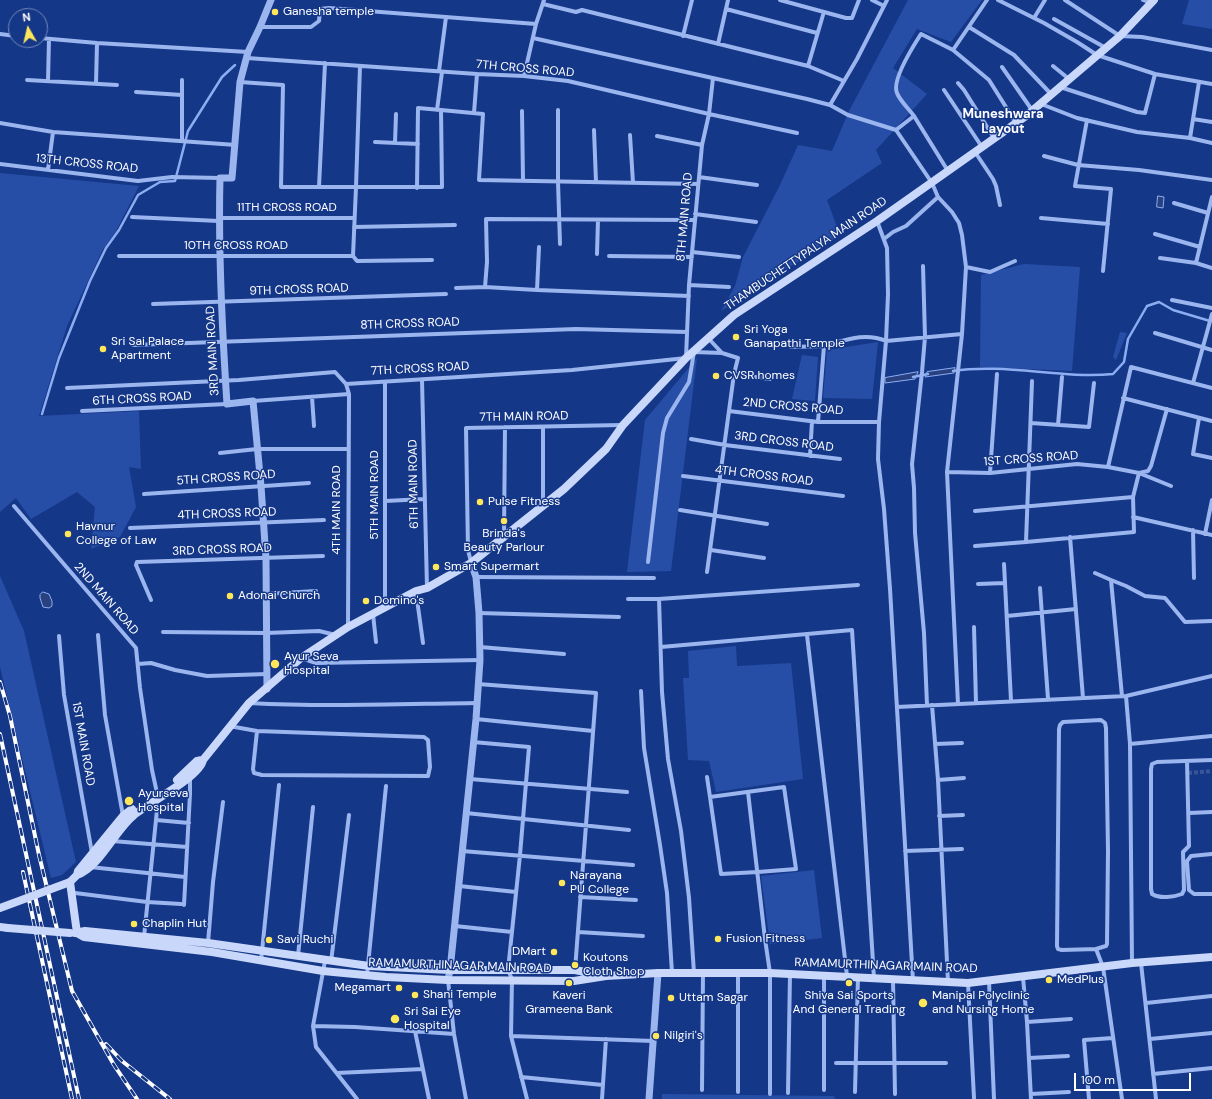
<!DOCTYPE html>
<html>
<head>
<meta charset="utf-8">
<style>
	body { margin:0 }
	#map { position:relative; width:1212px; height:1099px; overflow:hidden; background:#153788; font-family:"DM Sans",sans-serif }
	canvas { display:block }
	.north { position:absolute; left:8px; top:8px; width:40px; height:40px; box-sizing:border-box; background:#153788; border:1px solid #7387b8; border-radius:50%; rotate:352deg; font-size:11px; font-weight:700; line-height:16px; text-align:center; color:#fff }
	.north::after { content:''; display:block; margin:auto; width:14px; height:18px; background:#ffe759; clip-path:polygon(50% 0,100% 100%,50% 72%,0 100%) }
	.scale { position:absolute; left:1074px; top:1073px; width:117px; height:18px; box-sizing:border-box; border:2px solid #fff; border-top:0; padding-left:5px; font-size:12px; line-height:14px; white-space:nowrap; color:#fff; -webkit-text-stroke:3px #153788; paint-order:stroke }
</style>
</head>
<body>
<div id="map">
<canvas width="1212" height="1099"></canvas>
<div class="north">N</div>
<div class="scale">100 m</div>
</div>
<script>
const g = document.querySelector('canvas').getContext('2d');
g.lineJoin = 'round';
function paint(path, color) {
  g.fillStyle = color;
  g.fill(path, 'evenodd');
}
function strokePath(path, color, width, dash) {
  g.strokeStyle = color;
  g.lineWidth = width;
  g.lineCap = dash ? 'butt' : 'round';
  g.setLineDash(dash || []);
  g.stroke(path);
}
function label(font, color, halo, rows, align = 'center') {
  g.font = font + ' "DM Sans",sans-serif';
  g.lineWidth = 3;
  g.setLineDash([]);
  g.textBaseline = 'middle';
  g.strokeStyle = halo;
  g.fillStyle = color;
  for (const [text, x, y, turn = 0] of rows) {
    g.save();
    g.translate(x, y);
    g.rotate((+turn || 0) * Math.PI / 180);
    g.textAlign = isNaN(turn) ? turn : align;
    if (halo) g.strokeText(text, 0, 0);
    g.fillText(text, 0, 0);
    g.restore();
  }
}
paint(new Path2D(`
	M908,0H982L951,42L917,29L893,68L927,94L876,150L882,163L827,200L840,235L721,311L735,286L743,257L780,185L798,145L832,151L849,111Z
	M1189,0H1212V29L1182,24Z
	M0,173L139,186L115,233L103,249L67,326L39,416L139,411L141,469L129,467L136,507L120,537L91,549L95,507L77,492L31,519L16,498L0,512Z
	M1024,264L1080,267L1072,371L980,367L981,275Z
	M1120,332L1127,333L1116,360L1113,357Z
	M878,342L872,399L823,398L827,350Z
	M802,355L818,357L815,401L792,399Z
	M697,358L671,571L627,572L645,420Z
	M0,576L24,631L76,862L62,875L51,878L0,667Z
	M736,646L737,666L791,663L803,779L716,792L709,761L688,760L683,678H689L688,651Z
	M814,870L822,938L770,944L761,876Z
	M662,1094L834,1096L835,1099H662Z`), '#274ea7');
const water = new Path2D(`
	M1158,196L1164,197L1163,208L1157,207Z
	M955,368L954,373L925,377L927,372Z
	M918,372L915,379L885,383V378Z
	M43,592L49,594L52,601V606L49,608L43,607L40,598V595Z`);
paint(water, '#29427f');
strokePath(water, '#8dadf2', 1);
strokePath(new Path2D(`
	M953,371C1005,363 1060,379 1113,374L1124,362L1128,339L1147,306L1159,302L1173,310L1210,321
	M913,377L928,374
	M42,414L59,358L90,281L106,248L119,230L138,195L160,182L175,181L188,131L222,77L235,65`), '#8dadf2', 2.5);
strokePath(new Path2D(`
	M1188,773L1212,771`), '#38559a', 4, [4, 2]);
strokePath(new Path2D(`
	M780,0L846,18H852L859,0
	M872,0L884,6
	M998,0L1044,23L1077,42L1097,55L1155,74L1212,84
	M1065,0L1120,36L1142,37L1212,50
	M1143,0L1151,3
	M543,4L576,12L582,10L808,66L844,81
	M726,9L817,33
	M1034,18L1045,0
	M1054,19L1106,48
	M260,27H311L319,21L320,9L329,8L536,24
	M969,27L1014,55L1051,94
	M0,34L16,36
	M683,36L692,0
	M40,38L97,43L248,52
	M533,38L807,99L830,105L848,115L896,130L932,183L938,197L952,212L959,223L962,235L966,267
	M718,44L728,0
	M953,50L989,80L1016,123
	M247,58L477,74L524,76L568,81L709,114L797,133
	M808,66L823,15
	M1053,66L1069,79
	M1002,67L1032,110
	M439,71L446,17
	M524,76L536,24L544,0
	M27,80L117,85
	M182,80V140
	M48,81L49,39
	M240,82L283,85L281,187H356L360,66
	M958,83L964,90L994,138
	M96,84L97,43
	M1060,87L1137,112L1145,113L1155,74
	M944,90L982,147
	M136,92L182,95
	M1041,104L1077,118L1137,132L1190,138L1212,143
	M830,105L857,59L887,0
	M437,110L442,72
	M441,110L483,114L479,180L698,184
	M558,110V182L560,244
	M522,111L523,181
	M474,113L477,74
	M914,116L948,171
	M1193,119L1212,122
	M1087,120L1075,186L1111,189L1103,271
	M0,123L53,132L236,145
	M594,130L596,182
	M896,130L914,116C909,109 900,101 897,93C891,80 914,45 921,34L953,50L987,0
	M630,135L633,183
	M657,136L702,145
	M1190,138L1199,82
	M375,142L418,144
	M395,143L396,114
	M975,152L993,179L996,186L1000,205
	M1044,156L1078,165L1139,170L1212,180
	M0,164L138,181L172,177L220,178
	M48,170L53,132
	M699,177L757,185
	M319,187L325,63
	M417,188L418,108L441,110L442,187H356L353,256L357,261L432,260
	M1212,197L1196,263L1212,268
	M1174,203L1208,213
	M695,214L756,222
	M132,217L219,221
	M219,218H354
	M1041,218L1108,224
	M877,221L887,248L888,294L886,341L879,422L878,459L884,509L890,589L913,981
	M354,227L455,225
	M1155,234L1200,247
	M884,239L893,232L906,226L938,197
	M692,252L739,257
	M597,254L598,220
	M119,256H353
	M609,256L692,257
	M1160,258L1196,263
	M923,266L925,337L922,372L912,464L914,488L915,533L924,633L927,705
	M689,285L729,287
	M485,287L487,262L486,219L695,220
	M456,288L485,287L537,290L689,296
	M537,290L539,247
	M1172,300L1212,308
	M153,304L446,294
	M1155,333L1212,350
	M709,339L722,353
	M133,345L576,329L687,332
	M791,347L824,346
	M734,374L770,379
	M422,380L427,588
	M385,382V607
	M1193,383L1212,314
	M67,388L239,380L335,372L346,384
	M312,397L314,426
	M1123,398L1212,421
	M253,401L349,394
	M82,411L227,404
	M729,411L818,422H879
	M1199,418L1193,454L1212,458
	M818,422L824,346C846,340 865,332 886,341L962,334
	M1031,423L1089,427L1094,383
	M1058,425L1062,377
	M691,439L725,445L840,459
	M220,453L257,449H348
	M810,456L812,421
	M1108,467L1131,367L1212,388
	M947,472L990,473L1077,464L1108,467L1139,473L1171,486
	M990,473L997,374
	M1139,473L1148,471L1151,466L1167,409
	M683,476L843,496
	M144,494L309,483
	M385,501L425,499
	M543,504V427
	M14,506L136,648L140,688L152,770L157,793
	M680,510L767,524
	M975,511L1133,497
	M1133,517L1212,535
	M130,528L324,520
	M1193,530L1194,578
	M1205,534L1212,500
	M504,535L505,427
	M1070,537L1083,698
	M1026,542L1032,381
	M975,546L1026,542L1134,532L1133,497L1139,473
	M711,550L764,558
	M471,562L468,550L466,428L622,425
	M648,562L663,433L667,418L689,382L694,352L722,353L738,358L734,374L707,572
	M1095,573L1111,580
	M476,577L654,578
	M1005,583L1011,701
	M978,584L1005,583L1004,564
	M1040,588L1048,699
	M416,592L423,643
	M266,594L316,591
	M628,599H659L858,585
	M659,599L662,692L668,759L681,831L689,898L694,973
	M151,600L136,565L137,562L323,556
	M479,613L619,617
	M373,614L376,642
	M1007,616L1076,609
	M348,626L349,394L346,384L572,370L686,358L689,285L702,145L709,114L713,78
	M974,627L976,703
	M163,632L266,633L319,631L336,635
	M98,635L105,715L123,816
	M807,635L847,976
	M59,636L64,695L92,853
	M480,647L564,654
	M661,647L852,630L874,978
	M301,658L316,663L480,660
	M138,664L151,663L175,670L207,676L267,674
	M478,684L596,693L575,970
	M641,691L644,748L660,845L667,893L672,973
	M1122,696L1111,580L1126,586L1145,596L1165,598L1185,622L1212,621
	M1126,696L1130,744L1132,963
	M249,703C325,707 401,704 477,703
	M958,704L947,472L962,334L966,267L990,272L1015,261
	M932,705L938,780L948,982
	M897,707L1126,696L1212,676
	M476,719L593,731
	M229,726L257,731
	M257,731L424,737L428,740L430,767L428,776L262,775L254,773L253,769Z
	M473,742L529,747L520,855L508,970L512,979L511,1036L527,1099
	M935,744L962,743
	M1130,744L1212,736
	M1187,761L1189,846L1183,852L1184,890L1182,894C1174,897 1160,899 1152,894L1151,889V769L1152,764L1157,762L1212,760
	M707,777L710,797L784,787L796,869L758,872L721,874L710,797
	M470,779L627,792
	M938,780L964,778
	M748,792L765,939L770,973V1094
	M466,813L629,830
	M1189,813L1212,812
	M939,816L963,815
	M156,820L189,823
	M112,841L187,847
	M462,851L633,865
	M905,851L962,849
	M1212,854L1191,856L1187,861L1189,890L1194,894H1212
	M90,867L185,877
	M459,886L516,892
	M75,893L147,902L181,904
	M580,897L636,900
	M184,905L190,794V777
	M455,926L512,932
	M578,932L643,936
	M144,937L157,810
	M208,943L213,882L223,802
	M1096,949L1106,946L1107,944L1108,851L1106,728L1105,723L1101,720L1063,722L1060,725L1059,729L1057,946L1058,949L1062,950L1096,949L1103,967L1122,1099
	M298,956L313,807
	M261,961L279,785
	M325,961L313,1026L316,1047L357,1099
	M331,962L349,815
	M1141,963L1156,1099
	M367,975L386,786
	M824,976V1090
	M1023,977L1027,1022L1031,1099
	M448,980L454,1034L466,1099
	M893,980L895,1094
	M989,981L994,1099
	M968,983L974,1098
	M1146,1003L1212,996
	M1027,1022L1071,1019
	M313,1026L355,1027L454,1034
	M415,1031L429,1099
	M511,1036L654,1041
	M1150,1039L1212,1033
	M1029,1058L1068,1056
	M836,1063H946
	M337,1073L423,1069
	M1153,1074L1212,1068
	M521,1077L603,1085
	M702,1090L703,973
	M738,1092V973
	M855,1092L858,977
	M788,1093L790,974
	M1031,1094L1069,1092
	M602,1099L606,1039
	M1089,1099L1084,1040L1113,1038`), '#9bb5ef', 4);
strokePath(new Path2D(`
	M267,689L266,559L261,486L253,401L227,404C222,329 218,254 220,178H232L240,82L248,52L260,27L271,0
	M448,980L450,970L476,719L480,660L479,613L476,577L471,563
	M649,1099L658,973`), '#9bb5ef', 7);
strokePath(new Path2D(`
	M177,780L197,761L202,760
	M77,875C100,867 115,830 134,815C148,803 200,777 203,760L249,703L301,658L348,627L416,591L427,588L471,563L564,489L606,449L623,425L686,358L734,315L877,221L1026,116L1120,36L1154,0
	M0,927L8,928
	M75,933L85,931L208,943L369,966L450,970H575L600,975
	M77,933L84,937L212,952L323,971L386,977L448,980L574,981L606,976L658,973H770L968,983L1132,963L1212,957
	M77,933L70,882L77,875L78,871L123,816L132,809`), '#c8d7fa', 8);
const rail = new Path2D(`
	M0,682L10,716L39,855L72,991L114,1065L137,1099
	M0,734L79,1099
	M23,872L72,1099
	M106,1044L122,1061L170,1099`);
strokePath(rail, '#fff', 4);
strokePath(rail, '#153788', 2.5, [8]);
strokePath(new Path2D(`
	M0,908L70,882
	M8,928L70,933`), '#c8d7fa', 8);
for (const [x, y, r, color] of [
	[275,12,4,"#ffe759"],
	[736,337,4,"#ffe759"],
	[103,349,4,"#ffe759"],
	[716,376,4,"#ffe759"],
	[480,502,4,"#ffe759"],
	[504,521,4,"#ffe759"],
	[68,534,4,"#ffe759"],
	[436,567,4,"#ffe759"],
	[230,596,4,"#ffe759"],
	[366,601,4,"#ffe759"],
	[275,664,5,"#ffe759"],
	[129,801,5,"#ffe759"],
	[562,883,4,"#ffe759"],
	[134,924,4,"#ffe759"],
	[718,939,4,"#ffe759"],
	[269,940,4,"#ffe759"],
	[554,952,4,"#ffe759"],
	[575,965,4,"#ffe759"],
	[1049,980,4,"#ffe759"],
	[569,983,4,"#ffe759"],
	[849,983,4,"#ffe759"],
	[399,988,4,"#ffe759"],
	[415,995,4,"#ffe759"],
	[671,998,4,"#ffe759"],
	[923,1003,5,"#ffe759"],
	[395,1019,5,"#ffe759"],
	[656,1036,4,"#ffe759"]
]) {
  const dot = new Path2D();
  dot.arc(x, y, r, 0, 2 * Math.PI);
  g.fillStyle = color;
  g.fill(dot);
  strokePath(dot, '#153788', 1.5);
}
label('12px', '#fff', '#153788', [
	["Ganesha temple",283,12],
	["Sri Yoga",744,330],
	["Ganapathi Temple",744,344],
	["Sri Sai Palace",111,342],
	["Apartment",111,356],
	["CVSR homes",724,376],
	["Pulse Fitness",488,502],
	["Havnur",76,527],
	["College of Law",76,541],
	["Brinda's",504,534,"center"],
	["Beauty Parlour",504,548,"center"],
	["Smart Supermart",444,567],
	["Adonai Church",238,596],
	["Domino's",374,601],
	["Ayur Seva",284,657],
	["Hospital",284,671],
	["Ayurseva",138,794],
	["Hospital",138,808],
	["Narayana",570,876],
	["PU College",570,890],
	["Chaplin Hut",142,924],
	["Fusion Fitness",726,939],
	["Savi Ruchi",277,940],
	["DMart",546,952,"right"],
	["Koutons",583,958],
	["Cloth Shop",583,972],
	["MedPlus",1057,980],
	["Megamart",391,988,"right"],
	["Shani Temple",423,995],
	["Kaveri",569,996,"center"],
	["Grameena Bank",569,1010,"center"],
	["Shiva Sai Sports",849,996,"center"],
	["And General Trading",849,1010,"center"],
	["Manipal Polyclinic",932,996],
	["and Nursing Home",932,1010],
	["Uttam Sagar",679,998],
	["Sri Sai Eye",404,1012],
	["Hospital",404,1026],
	["Nilgiri's",664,1036]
], 'left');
label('12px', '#fff', '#153788', [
	["7TH CROSS ROAD",525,69,5],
	["13TH CROSS ROAD",87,164,6],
	["11TH CROSS ROAD",287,208],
	["8TH MAIN ROAD",685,217,-85],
	["10TH CROSS ROAD",236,246],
	["THAMBUCHETTYPALYA MAIN ROAD",806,254,-34],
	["9TH CROSS ROAD",299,290,-2],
	["8TH CROSS ROAD",410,324,-2],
	["3RD MAIN ROAD",213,351,-93],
	["7TH CROSS ROAD",420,369,-3],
	["6TH CROSS ROAD",142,399,-3],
	["2ND CROSS ROAD",793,407,5],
	["7TH MAIN ROAD",524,417,-1],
	["3RD CROSS ROAD",784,442,7],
	["1ST CROSS ROAD",1031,459,-4],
	["4TH CROSS ROAD",764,476,7],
	["5TH CROSS ROAD",226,478,-4],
	["6TH MAIN ROAD",414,484,-91],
	["5TH MAIN ROAD",375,495,-90],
	["4TH MAIN ROAD",337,510,-90],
	["4TH CROSS ROAD",227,514,-2],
	["3RD CROSS ROAD",222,550,-2],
	["2ND MAIN ROAD",106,599,49],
	["1ST MAIN ROAD",83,744,80],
	["RAMAMURTHINAGAR MAIN ROAD",460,966,2],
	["RAMAMURTHINAGAR MAIN ROAD",886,966,2]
]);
label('bold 13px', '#fff', '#153788', [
	["Muneshwara",1003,115],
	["Layout",1003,130]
]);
</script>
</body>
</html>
